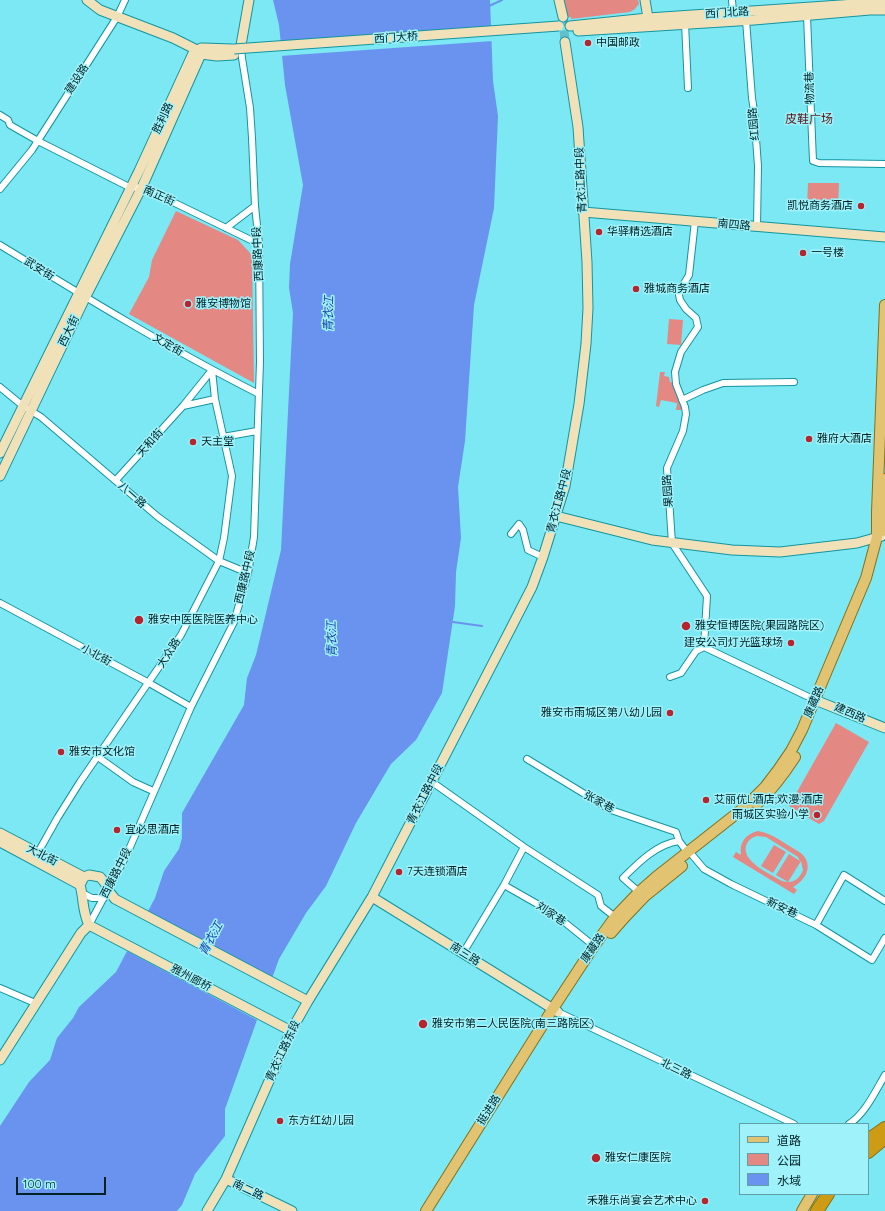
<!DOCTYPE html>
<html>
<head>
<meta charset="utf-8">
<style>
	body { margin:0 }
	#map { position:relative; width:885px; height:1211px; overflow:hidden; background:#7ce8f3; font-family:Quicksand,"Noto Sans SC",sans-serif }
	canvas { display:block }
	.legend { position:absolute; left:739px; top:1123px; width:130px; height:72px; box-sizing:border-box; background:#9ff2fa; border:1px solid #5f9fa5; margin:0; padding:5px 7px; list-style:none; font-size:12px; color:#002225 }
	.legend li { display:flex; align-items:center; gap:8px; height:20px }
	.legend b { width:20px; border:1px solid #5f9fa5 }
	.scale { position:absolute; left:16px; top:1177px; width:90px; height:18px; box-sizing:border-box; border:2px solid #002225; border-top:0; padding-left:5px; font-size:12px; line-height:14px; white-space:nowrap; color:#002225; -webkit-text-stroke:3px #9ff2fa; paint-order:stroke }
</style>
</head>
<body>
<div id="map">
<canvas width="885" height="1211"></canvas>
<ul class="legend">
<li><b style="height:5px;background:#e1c372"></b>道路</li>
<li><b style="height:11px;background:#e38883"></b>公园</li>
<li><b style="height:11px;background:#6993ee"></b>水域</li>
</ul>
<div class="scale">100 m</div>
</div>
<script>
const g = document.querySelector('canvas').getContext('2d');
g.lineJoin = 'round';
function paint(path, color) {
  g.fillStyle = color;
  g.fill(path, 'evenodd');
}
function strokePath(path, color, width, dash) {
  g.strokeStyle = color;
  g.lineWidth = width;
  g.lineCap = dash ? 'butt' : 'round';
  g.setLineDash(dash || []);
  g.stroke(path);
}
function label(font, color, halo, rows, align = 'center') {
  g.font = font + ' Quicksand,"Noto Sans SC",sans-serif';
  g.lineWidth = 3;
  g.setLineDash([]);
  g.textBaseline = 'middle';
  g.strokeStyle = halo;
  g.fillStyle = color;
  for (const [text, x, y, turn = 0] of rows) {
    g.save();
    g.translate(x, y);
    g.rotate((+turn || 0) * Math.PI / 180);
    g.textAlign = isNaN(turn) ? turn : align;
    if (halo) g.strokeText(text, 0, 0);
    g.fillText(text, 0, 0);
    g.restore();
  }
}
paint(new Path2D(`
	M564,0H638L639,4L635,9L630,12L571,19V17H566Z
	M808,183H839L838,209L807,207Z
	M176,211L238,240L252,255L254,383L129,314L149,277L152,260Z
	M669,319L683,320L681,345L667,344Z
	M660,372H665L664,376L669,377L670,382L674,383L683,407L681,410H676L677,403L661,400L659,407L656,406Z
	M836,723L869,742L824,821L819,824L789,806Z
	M758,831C769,833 777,838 786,844C791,847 797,850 802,854C814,866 805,881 793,887L797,890L794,894L733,857L736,852L741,855C739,842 746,834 758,831ZM757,836L766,837L798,857L800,861L789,854L776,875L788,882L801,861L803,870C799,880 792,884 782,881C770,874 742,862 746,846C748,840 751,838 757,836Z
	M774,845L786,852L773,873L761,866Z`), '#e38883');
paint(new Path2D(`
	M273,0H490L493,81L498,116L494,208L474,305L465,441L458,487L461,538L456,572L455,606L442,693L416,740L391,764L382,779L356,823L326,886L306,913L279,959L225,1109V1136L195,1174L182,1205L177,1211H0V1126L29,1082L50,1060L57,1038L73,1018L79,1007L116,972L155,898L164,871L179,849L182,838V813L244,705L247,678L256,655L281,550L293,313L289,288L290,264L303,185L285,85L279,25Z`), '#6993ee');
paint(new Path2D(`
	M492,27L493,41L280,56L279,42Z
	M146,910L275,978L259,1021L125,950Z`), '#7ce8f3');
strokePath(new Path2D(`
	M489,6L502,0
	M453,622L482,626`), '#6993ee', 2);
strokePath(new Path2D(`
	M563,17L565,42`), '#63c0ca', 9, [9, 4.5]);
const street = new Path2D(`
	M732,0L733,12
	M807,16L813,161L819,163L885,164
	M746,20L752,98L754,111L758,166L757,227
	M685,23L688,88
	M0,115L8,120L10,125L38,141L131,188L142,187L259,244
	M0,189L32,150L117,17L125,0
	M695,221L689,275L680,290L679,295L680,300L686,309L696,318L698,327L681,352L675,372L676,384L685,407L686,414L683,431L667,468L672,543L707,596L704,647
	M226,228L255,206
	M0,245C85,297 170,349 259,394
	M0,387L23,406L41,417L158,517L219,561L248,573
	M682,400L703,390L723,383L794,382
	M183,406L215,399
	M223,437L257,431
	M116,480L183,406L212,370
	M511,534L519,524L523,530L528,550L543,557
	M0,603L149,683L191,707
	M704,647L815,700
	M670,677L681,673L696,651L704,647
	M98,757L133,782L153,791
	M527,759L611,810L676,832L679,841L688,853
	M432,782L524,847L598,895L601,906L615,917
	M36,856L58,817L80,782L181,635L219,561L224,538L232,476L215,399L212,370
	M693,856L704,869L731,884L816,925L872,960L885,938
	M504,885L553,913L594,946
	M639,892L623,878C639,862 657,844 679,841
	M82,893L92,898H104
	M89,925L127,854L191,707L234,622L248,573L254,537L260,362L259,244L255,206L252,138L250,108L242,58L241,46
	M816,925L844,875L885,901
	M463,953L504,885L524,847
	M0,988L35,1003
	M558,1012L794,1124
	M849,1124C865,1114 875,1092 885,1075`);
const secondary = new Path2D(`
	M87,0L100,10L173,38L195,49L201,54L217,56L234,55
	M559,0L563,17
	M645,0L648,18
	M570,26L648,18L885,2
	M578,31L754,20L870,10H885
	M241,45L249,0
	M203,48L232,49
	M583,212L885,237
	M0,453L139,171L195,49
	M0,476L85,298L142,187L201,54V48
	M556,516L652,540L732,550L780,552L857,543L882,536
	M815,700L885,728
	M0,833L84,877
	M0,842L80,885
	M372,897L558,1012
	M291,1031L89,925C82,911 84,899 80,885L84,877L89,875L100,877L105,883L108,890L115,899L308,1001
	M0,1060L81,933L89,925
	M226,1179L292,1211
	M207,1211L226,1179L291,1031L308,1001L372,897L511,628L532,587L543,557L565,486L579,404L586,344L588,308L587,262L578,127L565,42`);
const primary = new Path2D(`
	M883,531L885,479
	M757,804C772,790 784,774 795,757
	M611,933L625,917L645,896L682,866
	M426,1211L552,1010L594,946L615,917L639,892L656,877L745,807L765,787L778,770L791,751L802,730L866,578L877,537V512L885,305
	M802,1211L812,1194`);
const highway = new Path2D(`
	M868,1140L885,1128
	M868,1152L885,1138
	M817,1211L828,1194`);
strokePath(street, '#1495a0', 8);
strokePath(secondary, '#1495a0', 11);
strokePath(primary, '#85711a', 12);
strokePath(highway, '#85711a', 14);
strokePath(street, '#fff', 6);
strokePath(secondary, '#f0e1b8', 9);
strokePath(primary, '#e1c372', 10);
strokePath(highway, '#cd9b14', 12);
const secondaryBridge = new Path2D(`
	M234,49L559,26`);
strokePath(secondaryBridge, '#1495a0', 11, []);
strokePath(secondaryBridge, '#f0e1b8', 9);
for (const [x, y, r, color] of [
	[588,43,4,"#b6252d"],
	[861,206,4,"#b6252d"],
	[599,232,4,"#b6252d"],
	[803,253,4,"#b6252d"],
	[636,289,4,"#b6252d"],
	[188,304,4,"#b6252d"],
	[809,439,4,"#b6252d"],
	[193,442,4,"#b6252d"],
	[139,620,5,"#b6252d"],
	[686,626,5,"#b6252d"],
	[791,643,4,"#b6252d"],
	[670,713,4,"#b6252d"],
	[61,752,4,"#b6252d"],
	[706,800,4,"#b6252d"],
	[817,815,4,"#b6252d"],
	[117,830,4,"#b6252d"],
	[399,872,4,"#b6252d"],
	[423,1024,5,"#b6252d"],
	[280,1121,4,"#b6252d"],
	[596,1158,5,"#b6252d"],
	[705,1201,4,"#b6252d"]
]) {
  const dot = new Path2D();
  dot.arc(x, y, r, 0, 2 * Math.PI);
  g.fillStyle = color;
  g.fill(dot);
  strokePath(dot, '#9ff2fa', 1.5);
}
label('11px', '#002225', '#9ff2fa', [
	["西门北路",727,13,-4],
	["西门大桥",396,38,-4],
	["建设路",77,79,-57],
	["物流巷",810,88,-92],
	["胜利路",163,118,-65],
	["红园路",754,124,-95],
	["青衣江路中段",581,180,-93],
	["南正街",159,196,24],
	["南四路",734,225,5],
	["西康路中段",258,254,-93],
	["武安街",39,269,32],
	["西大街",69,331,-64],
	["文定街",168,345,30],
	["天和街",150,443,-48],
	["果园路",668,491,-94],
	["八一路",132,495,42],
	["青衣江路中段",559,501,-75],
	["西康路中段",245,577,-77],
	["大众路",169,653,-57],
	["小北街",96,655,28],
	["康藏路",814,702,-67],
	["建西路",850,713,23],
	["青衣江路中段",425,794,-63],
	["张家巷",599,802,29],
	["大北街",42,855,27],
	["西康路中段",116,873,-63],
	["新安巷",782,908,25],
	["刘家巷",551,914,34],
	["康藏路",593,948,-55],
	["南三路",465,954,32],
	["雅州廊桥",191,978,28],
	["青衣江路东段",283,1051,-65],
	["北三路",676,1069,26],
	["挺进路",489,1110,-58],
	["南二路",248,1190,25]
]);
label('11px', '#002225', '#9ff2fa', [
	["中国邮政",596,43],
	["凯悦商务酒店",853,206,"right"],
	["华驿精选酒店",607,232],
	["一号楼",811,253],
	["雅城商务酒店",644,289],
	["雅安博物馆",196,304],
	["雅府大酒店",817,439],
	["天主堂",201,442],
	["雅安中医医院医养中心",148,620],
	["雅安恒博医院(果园路院区)",695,626],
	["建安公司灯光篮球场",783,643,"right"],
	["雅安市雨城区第八幼儿园",662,713,"right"],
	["雅安市文化馆",69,752],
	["艾丽优L酒店;欢漫·酒店",714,800],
	["雨城区实验小学",809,815,"right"],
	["宜必思酒店",125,830],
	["7天连锁酒店",407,872],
	["雅安市第二人民医院(南三路院区)",432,1024],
	["东方红幼儿园",288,1121],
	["雅安仁康医院",605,1158],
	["禾雅乐尚宴会艺术中心",697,1201,"right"]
], 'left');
label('12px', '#5c1718', '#9ff2fa', [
	["皮鞋广场",809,119]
]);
label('italic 12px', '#1c44ac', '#9ff2fa', [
	["青衣江",329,314,-89],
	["青衣江",332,639,-91],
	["青衣江",211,939,-61]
]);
</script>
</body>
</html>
